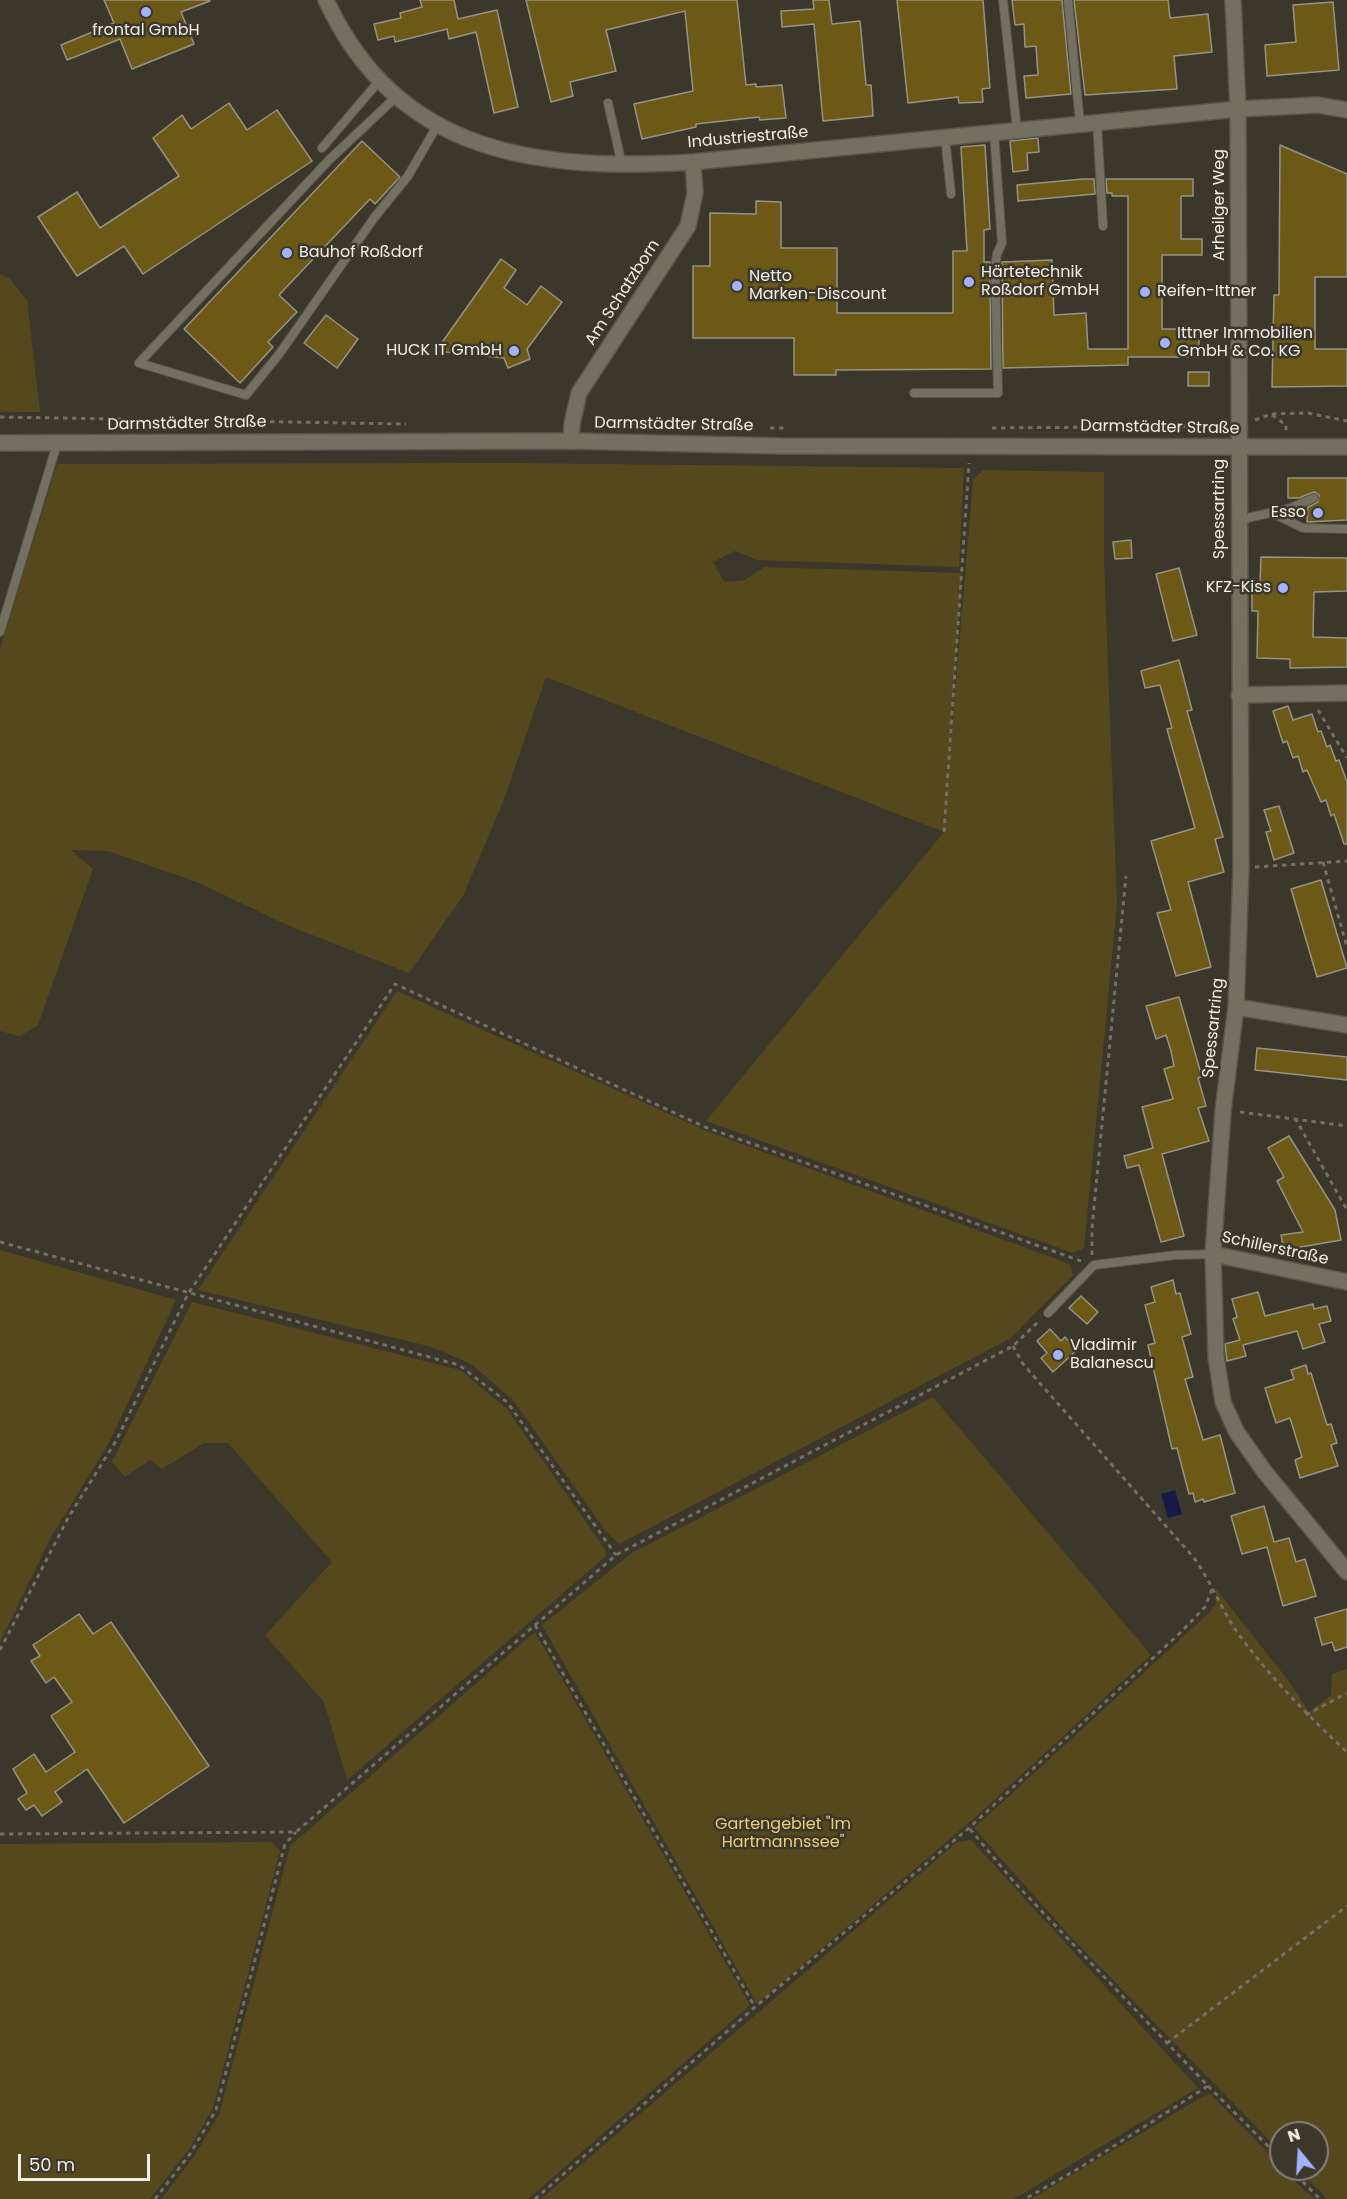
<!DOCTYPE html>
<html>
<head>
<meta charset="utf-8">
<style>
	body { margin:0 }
	#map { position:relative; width:1347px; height:2199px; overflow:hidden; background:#3c372b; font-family:Poppins,sans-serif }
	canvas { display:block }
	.north { position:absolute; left:1269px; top:2121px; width:60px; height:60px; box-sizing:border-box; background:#3c372b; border:2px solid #848076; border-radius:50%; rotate:342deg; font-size:16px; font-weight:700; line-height:24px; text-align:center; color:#f0eee6 }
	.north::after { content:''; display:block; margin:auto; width:21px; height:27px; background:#a3b2fd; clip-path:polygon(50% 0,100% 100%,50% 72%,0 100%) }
	.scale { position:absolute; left:18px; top:2154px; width:132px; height:27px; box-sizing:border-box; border:3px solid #f0eee6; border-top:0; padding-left:8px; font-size:18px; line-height:21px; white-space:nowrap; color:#f0eee6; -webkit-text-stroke:4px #3c372b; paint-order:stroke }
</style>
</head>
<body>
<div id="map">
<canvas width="1347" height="2199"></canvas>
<div class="north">N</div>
<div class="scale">50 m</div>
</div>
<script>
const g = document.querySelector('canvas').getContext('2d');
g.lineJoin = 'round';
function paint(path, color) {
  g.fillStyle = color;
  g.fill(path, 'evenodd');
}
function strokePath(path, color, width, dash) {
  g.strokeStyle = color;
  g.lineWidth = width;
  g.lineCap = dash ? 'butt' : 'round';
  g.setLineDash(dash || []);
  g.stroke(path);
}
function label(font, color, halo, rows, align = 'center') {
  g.font = font + ' Poppins,sans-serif';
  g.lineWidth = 5;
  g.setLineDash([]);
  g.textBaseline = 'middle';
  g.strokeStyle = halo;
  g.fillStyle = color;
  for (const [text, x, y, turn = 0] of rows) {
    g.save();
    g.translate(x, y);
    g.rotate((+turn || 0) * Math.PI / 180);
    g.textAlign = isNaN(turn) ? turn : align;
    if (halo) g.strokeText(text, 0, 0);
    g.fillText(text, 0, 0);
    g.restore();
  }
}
paint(new Path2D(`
	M0,274L10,279L27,300L40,412H0Z
	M507,463L964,468L959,567L757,560L735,551L713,562L724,582L745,580L764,567L962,573L949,766L973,480L983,470L1104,472V560L1117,904L1084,1248L1073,1253L706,1121L944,832L546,677L503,802L463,896L409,973L287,925L199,883L108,851L71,850L93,869L38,1025L20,1036L0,1031V649L57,464Z
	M397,991L709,1132L1070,1264L1073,1275L1011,1338L619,1544L607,1533L513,1400L471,1364L432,1347L198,1290Z
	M0,1250L176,1300L109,1443L51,1537L0,1642Z
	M192,1302L460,1370L506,1408L605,1549L606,1556L347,1780L324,1702L265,1635L332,1562L228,1443H204L162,1469L150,1460L125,1477L112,1462Z
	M933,1397L1151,1655L979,1814L757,2004L542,1625L632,1553Z
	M1216,1589L1291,1684L1309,1712L1331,1695L1332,1674L1347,1669V2199H1327L1298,2169H1317V2133H1281V2152L1069,1935L974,1828L1209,1613L1216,1604Z
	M535,1632L750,2005L528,2199H161L193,2158L219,2115L290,1846Z
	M971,1840L1198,2088L1014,2199H541L957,1842Z
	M272,1842L280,1851L213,2108L190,2148L150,2199H0V1844Z
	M1209,2093L1281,2166V2169L1314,2199H1031Z`), '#55481c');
paint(new Path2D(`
	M1175,1490L1182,1514L1168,1518L1161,1494Z`), '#161a49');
const building = new Path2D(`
	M104,0H209L210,1L181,12L194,44L132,69L120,39L67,60L61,45L114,23Z
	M420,0H454L458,19L497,10L518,107L494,113L476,32L449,39L447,29L395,42L394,36L378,40L374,24L401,18L400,13L422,7Z
	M526,0H737L746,85L756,84V87L782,85L786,118L760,120L759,117L696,124V127L642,139L634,104L693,91L685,11L606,30L616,71L570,82L573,96L551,102Z
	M813,0H829L832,24L860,21L866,85H871L873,116L823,121L814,24L782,27L781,11L814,9Z
	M897,0H983L990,88L982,89L983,102L959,103L958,97L908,103Z
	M1012,0H1062L1071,94L1026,98L1024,76L1038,75L1036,46L1025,47L1024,24L1015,25Z
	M1074,0H1168L1170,18L1208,14L1212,52L1174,56L1177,89L1085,95Z
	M1333,2L1339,70L1267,76L1265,45L1296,42L1293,5Z
	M229,103L247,130L277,110L312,161L143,274L124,246L77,276L38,217L77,192L100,228L179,176L153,138L182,115L191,129Z
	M1038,138L1039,152L1027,153L1028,170L1013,172L1010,141Z
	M362,141L400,177L375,204L370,199L279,295L297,312L268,342L273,347L240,383L184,329Z
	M985,145L990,229L984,230V262H990L991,369L836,370V375H794V338H693V266H710V213L756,214V201L781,202V248H837V313H953V251H967L961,147Z
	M1280,145L1347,174V277H1315V349H1347V386L1272,387L1274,295H1279Z
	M1083,179H1094L1095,194L1018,201L1017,185Z
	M1106,179H1193V196H1181V239H1202V255H1162V329H1199V357H1128V365L1003,368L1002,262L1052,260L1054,315L1086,313L1088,349H1128V196H1112V193H1107Z
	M501,259L516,270L504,288L527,305L541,286L562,302L527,349L530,359L508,368L504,358L436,351Z
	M326,315L358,339L337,368L304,343Z
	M1188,372H1209V386H1188Z
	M1288,478H1347V520L1307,522L1308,507L1318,502L1319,495L1314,492L1299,498H1288Z
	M1131,540L1132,558L1115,559L1113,542Z
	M1261,557L1347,558V591L1314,592L1313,637L1347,638V667L1290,668V659L1257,658L1258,611H1252V584H1260Z
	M1179,568L1197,635L1173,641L1156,574Z
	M1179,660L1192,710L1187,711L1223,837L1215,839L1224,872L1188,882L1211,967L1176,976L1157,913L1171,910L1151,841L1195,828L1167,729L1172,728L1160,685L1145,688L1141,671Z
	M1288,706L1293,720L1312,714L1318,732L1321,731L1327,747L1330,745L1336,761L1339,760L1347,782V844H1344L1334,814L1331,816L1326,800L1321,802L1307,770L1303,772L1298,756L1293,758L1287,741L1283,743L1273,711Z
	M1279,806L1294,853L1274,860L1266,832L1271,831L1264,810Z
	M1321,880L1347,968L1317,977L1291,889Z
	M1179,997L1202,1077L1198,1078L1206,1106L1198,1108L1209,1141L1162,1154L1184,1236L1161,1242L1139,1165L1127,1168L1124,1156L1153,1148L1142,1107L1173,1099L1164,1069L1174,1066L1171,1051L1166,1035L1156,1039L1146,1006Z
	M1257,1048L1347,1057V1080L1255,1070Z
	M1289,1136L1335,1210L1341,1240L1284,1250L1281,1235L1303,1232L1277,1181L1284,1177L1268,1148Z
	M1173,1280L1176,1294L1180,1293L1191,1334L1182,1337L1193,1377L1185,1379L1203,1440L1220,1435L1235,1493L1204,1502L1203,1499L1195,1502L1193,1493L1189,1494L1177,1448L1172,1449L1148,1345L1155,1343L1145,1305L1155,1302L1151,1287Z
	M1258,1292L1265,1316L1313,1304L1314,1309L1327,1306L1331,1321L1319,1324L1325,1342L1303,1349L1297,1331L1243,1345L1246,1356L1227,1361L1225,1344L1240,1340L1233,1319L1237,1317L1232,1299Z
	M1081,1296L1098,1312L1087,1324L1069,1308Z
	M1050,1329L1061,1341L1065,1337L1077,1350L1053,1372L1041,1358L1047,1353L1037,1341Z
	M1306,1365L1308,1374L1311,1373L1327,1425L1331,1424L1337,1443L1331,1445L1338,1466L1300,1478L1295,1460L1302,1457L1290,1418L1276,1423L1265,1388L1294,1379L1291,1370Z
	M1264,1506L1274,1542L1289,1538L1296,1562L1305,1559L1316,1596L1283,1606L1267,1547L1242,1554L1231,1516Z
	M1347,1609V1647L1335,1651L1332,1642L1322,1645L1315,1618Z
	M79,1614L93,1634L111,1622L209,1766L124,1823L87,1769L55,1792L62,1802L42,1816L34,1805L26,1810L18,1799L27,1793L13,1769L34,1754L46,1772L75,1752L51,1716L72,1702L54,1677L46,1683L31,1661L40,1656L33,1645Z`);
paint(building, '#6c5915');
strokePath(building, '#979384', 1.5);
const lane = new Path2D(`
	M1003,0L1017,130
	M1068,0L1080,124
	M397,96L329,160L139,363L246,395L280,353L374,218L408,176L437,126
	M608,103L622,165
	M1097,122L1103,226
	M945,137L951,194
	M322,148L380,80
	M914,393H998L995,268L997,254L1002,243L994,132
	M1272,513L1303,528L1347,529
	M1238,520L1288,509L1314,498
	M0,632L57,444
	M1048,1313L1094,1265L1176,1255L1213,1254`);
const street = new Path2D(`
	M326,0C398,156 539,171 693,162L1238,109L1318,105L1347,110
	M1233,0L1238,109L1241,868L1236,1007L1223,1111L1213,1254L1216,1357L1223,1402L1236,1431L1264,1471L1347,1572
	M571,441L572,424L579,393L688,226L695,193L693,162
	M1239,695L1347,693
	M1236,1007L1347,1025
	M1213,1254L1347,1282`);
const secondary = new Path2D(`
	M0,443L571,441L780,446L1347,447`);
strokePath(lane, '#58554a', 10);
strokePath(street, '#58554a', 18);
strokePath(secondary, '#58554a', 18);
strokePath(new Path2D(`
	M1272,415L1286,425V432
	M0,417L406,424
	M1255,420L1271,414L1308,413L1347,421
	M770,428H784
	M992,428L1225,426
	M1318,710L1347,758
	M944,832L969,463
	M1323,862L1347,947
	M1255,867L1347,861
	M1240,1112L1347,1126
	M1295,1118L1347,1210
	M0,1242L459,1365L507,1402L616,1555
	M1092,1255V1228L1126,876
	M1013,1346L1023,1364L1194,1558C1210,1580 1220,1606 1235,1629C1267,1674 1307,1715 1347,1752
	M535,1625L755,2007
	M0,1650L68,1518L116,1441L188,1294L395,984L705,1127L1081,1261
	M1306,1715L1347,1693
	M970,1829L1014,1882L1208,2086L1081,2167L1025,2199
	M0,1834L296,1832L616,1555L1013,1346L1039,1321
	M1167,2043L1347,1906
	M1208,2086L1281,2159
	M1290,2169L1320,2199
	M155,2199L190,2154L216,2110L285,1844L296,1832
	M535,2199L755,2007L969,1828L1180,1633L1205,1607L1212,1589`), '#736f64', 3, [4.5, 4.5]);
strokePath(lane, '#736f61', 8);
strokePath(street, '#736f61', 15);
strokePath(secondary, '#736f61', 15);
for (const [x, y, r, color] of [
	[146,12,6,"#a3b2fd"],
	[287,253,6,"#a3b2fd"],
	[969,282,6,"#a3b2fd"],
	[737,286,6,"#a3b2fd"],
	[1145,292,6,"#a3b2fd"],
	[1165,343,6,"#a3b2fd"],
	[514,351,6,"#a3b2fd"],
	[1318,513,6,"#a3b2fd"],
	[1283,588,6,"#a3b2fd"],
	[1058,1355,6,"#a3b2fd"]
]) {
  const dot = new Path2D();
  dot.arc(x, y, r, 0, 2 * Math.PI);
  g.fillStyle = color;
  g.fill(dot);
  strokePath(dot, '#3c372b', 2);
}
label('16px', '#f0eee6', '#3c372b', [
	["frontal GmbH",146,31,"center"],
	["Bauhof Roßdorf",299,253],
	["Härtetechnik",981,273],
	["Roßdorf GmbH",981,291],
	["Netto",749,277],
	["Marken-Discount",749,295],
	["Reifen-Ittner",1157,292],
	["Ittner Immobilien",1177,334],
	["GmbH & Co. KG",1177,352],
	["HUCK IT GmbH",502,351,"right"],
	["Esso",1306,513,"right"],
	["KFZ-Kiss",1271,588,"right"],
	["Vladimir",1070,1346],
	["Balanescu",1070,1364]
], 'left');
label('16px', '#f0eee6', '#3c372b', [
	["Industriestraße",748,138,-5],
	["Arheilger Weg",1220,205,-90],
	["Am Schatzborn",623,293,-57],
	["Darmstädter Straße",187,424,-1],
	["Darmstädter Straße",674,425,1],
	["Darmstädter Straße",1160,428,1],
	["Spessartring",1220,509,-90],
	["Spessartring",1214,1028,-84],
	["Schillerstraße",1275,1249,12]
]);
label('16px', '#ebce72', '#3c372b', [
	["Gartengebiet \"Im",783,1825],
	["Hartmannssee\"",783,1843]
]);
</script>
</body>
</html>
